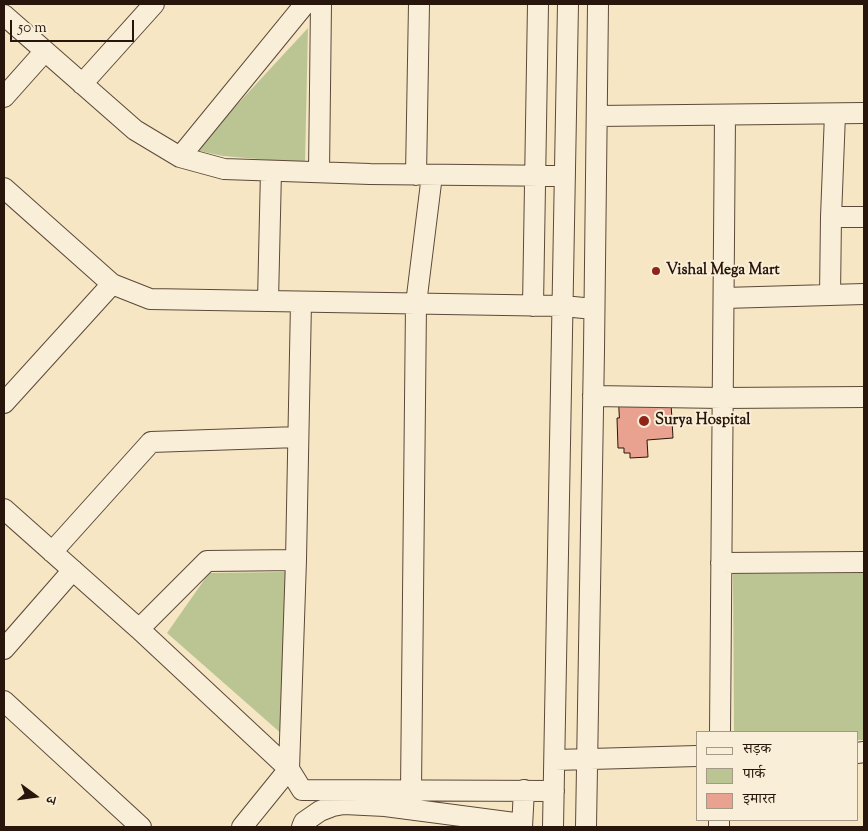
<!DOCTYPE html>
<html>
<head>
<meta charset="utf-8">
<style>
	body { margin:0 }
	#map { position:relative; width:868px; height:831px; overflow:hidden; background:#f6e6c3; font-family:"Sorts Mill Goudy","Noto Serif Devanagari",serif }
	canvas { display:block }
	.frame { position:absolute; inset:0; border:5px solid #28150c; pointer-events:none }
	.legend { position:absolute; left:696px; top:731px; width:162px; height:90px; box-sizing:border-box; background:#f9efd8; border:1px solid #a59886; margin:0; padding:6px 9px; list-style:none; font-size:15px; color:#28150c }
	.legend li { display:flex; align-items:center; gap:10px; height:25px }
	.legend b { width:25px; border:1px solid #a59886 }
	.north { position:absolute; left:10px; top:771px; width:50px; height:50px; -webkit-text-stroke:4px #f9efd8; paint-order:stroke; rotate:104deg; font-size:14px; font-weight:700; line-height:20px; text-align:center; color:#28150c }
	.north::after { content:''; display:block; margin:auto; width:18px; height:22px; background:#28150c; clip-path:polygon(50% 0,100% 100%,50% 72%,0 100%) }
	.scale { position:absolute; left:10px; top:20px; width:124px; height:22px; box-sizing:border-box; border:2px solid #28150c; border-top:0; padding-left:6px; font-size:15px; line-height:18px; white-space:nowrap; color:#28150c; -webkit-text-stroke:4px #f9efd8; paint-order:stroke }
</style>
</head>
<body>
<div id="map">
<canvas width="868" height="831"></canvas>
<div class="frame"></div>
<ul class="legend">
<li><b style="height:6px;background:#f9efd8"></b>सड़क</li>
<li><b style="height:14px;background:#bbc594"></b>पार्क</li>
<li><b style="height:14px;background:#e9a290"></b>इमारत</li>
</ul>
<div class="north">उ</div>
<div class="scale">50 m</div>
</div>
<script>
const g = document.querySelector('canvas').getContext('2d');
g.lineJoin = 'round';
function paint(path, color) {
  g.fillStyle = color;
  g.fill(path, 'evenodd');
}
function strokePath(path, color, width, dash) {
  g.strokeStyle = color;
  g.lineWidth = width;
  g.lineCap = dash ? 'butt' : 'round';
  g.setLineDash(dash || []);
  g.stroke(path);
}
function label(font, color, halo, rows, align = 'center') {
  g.font = font + ' "Sorts Mill Goudy",serif';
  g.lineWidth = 4;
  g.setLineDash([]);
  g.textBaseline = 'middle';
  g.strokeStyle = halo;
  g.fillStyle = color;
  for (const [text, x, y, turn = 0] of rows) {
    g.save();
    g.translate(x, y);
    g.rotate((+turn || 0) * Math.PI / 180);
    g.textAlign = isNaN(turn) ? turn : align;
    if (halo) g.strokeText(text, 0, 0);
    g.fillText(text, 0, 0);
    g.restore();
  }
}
paint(new Path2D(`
	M308,28L305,163L223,156L195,150Z
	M285,572L283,735L167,633L209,573Z
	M864,573V740H857V732H734L733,574Z`), '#bbc594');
const building = new Path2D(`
	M619,403H671L673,438L647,440L648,457L630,458V453H624V448H618L617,418H619Z`);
paint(building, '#e9a290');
strokePath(building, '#28150c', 1);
const minor = new Path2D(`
	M4,15L135,130L180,157L224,169L370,174L565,176
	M82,84L154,4
	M4,97L45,51
	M597,116L864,113
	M180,157L305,4
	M319,172L321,4
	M416,175L419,4
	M4,188L112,284L150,299L563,306L594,309
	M831,217H864
	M830,295L831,217L835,114
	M724,298L864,294
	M268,301L271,171
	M533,306L538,4
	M593,396L722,398L864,397
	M4,403L112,284
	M4,509L139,629L289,769L302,790L554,791
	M52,552L151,442L298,437
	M721,563L864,562
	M139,629L207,561L296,560
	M4,649L73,570
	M4,701L141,827
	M720,732L725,115
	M857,753L864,752
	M555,760L697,756
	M411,790L416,304L432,175
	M242,827L289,769L296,560L301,302
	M302,827L304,822L320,811L333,806L344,804L385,806L522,824
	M522,827L524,790
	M553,827L568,4
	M586,827L594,350L598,4
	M719,827V820`);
strokePath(minor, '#5c493a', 22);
strokePath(minor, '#f9efd8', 20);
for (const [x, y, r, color] of [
	[656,271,5,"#8f2418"],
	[644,421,6,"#8f2418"]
]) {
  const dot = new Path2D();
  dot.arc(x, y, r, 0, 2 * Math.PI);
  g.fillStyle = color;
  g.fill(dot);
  strokePath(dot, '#f9efd8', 2);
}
label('bold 15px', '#28150c', '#f9efd8', [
	["Vishal Mega Mart",666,271],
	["Surya Hospital",655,421]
], 'left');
</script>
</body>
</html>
